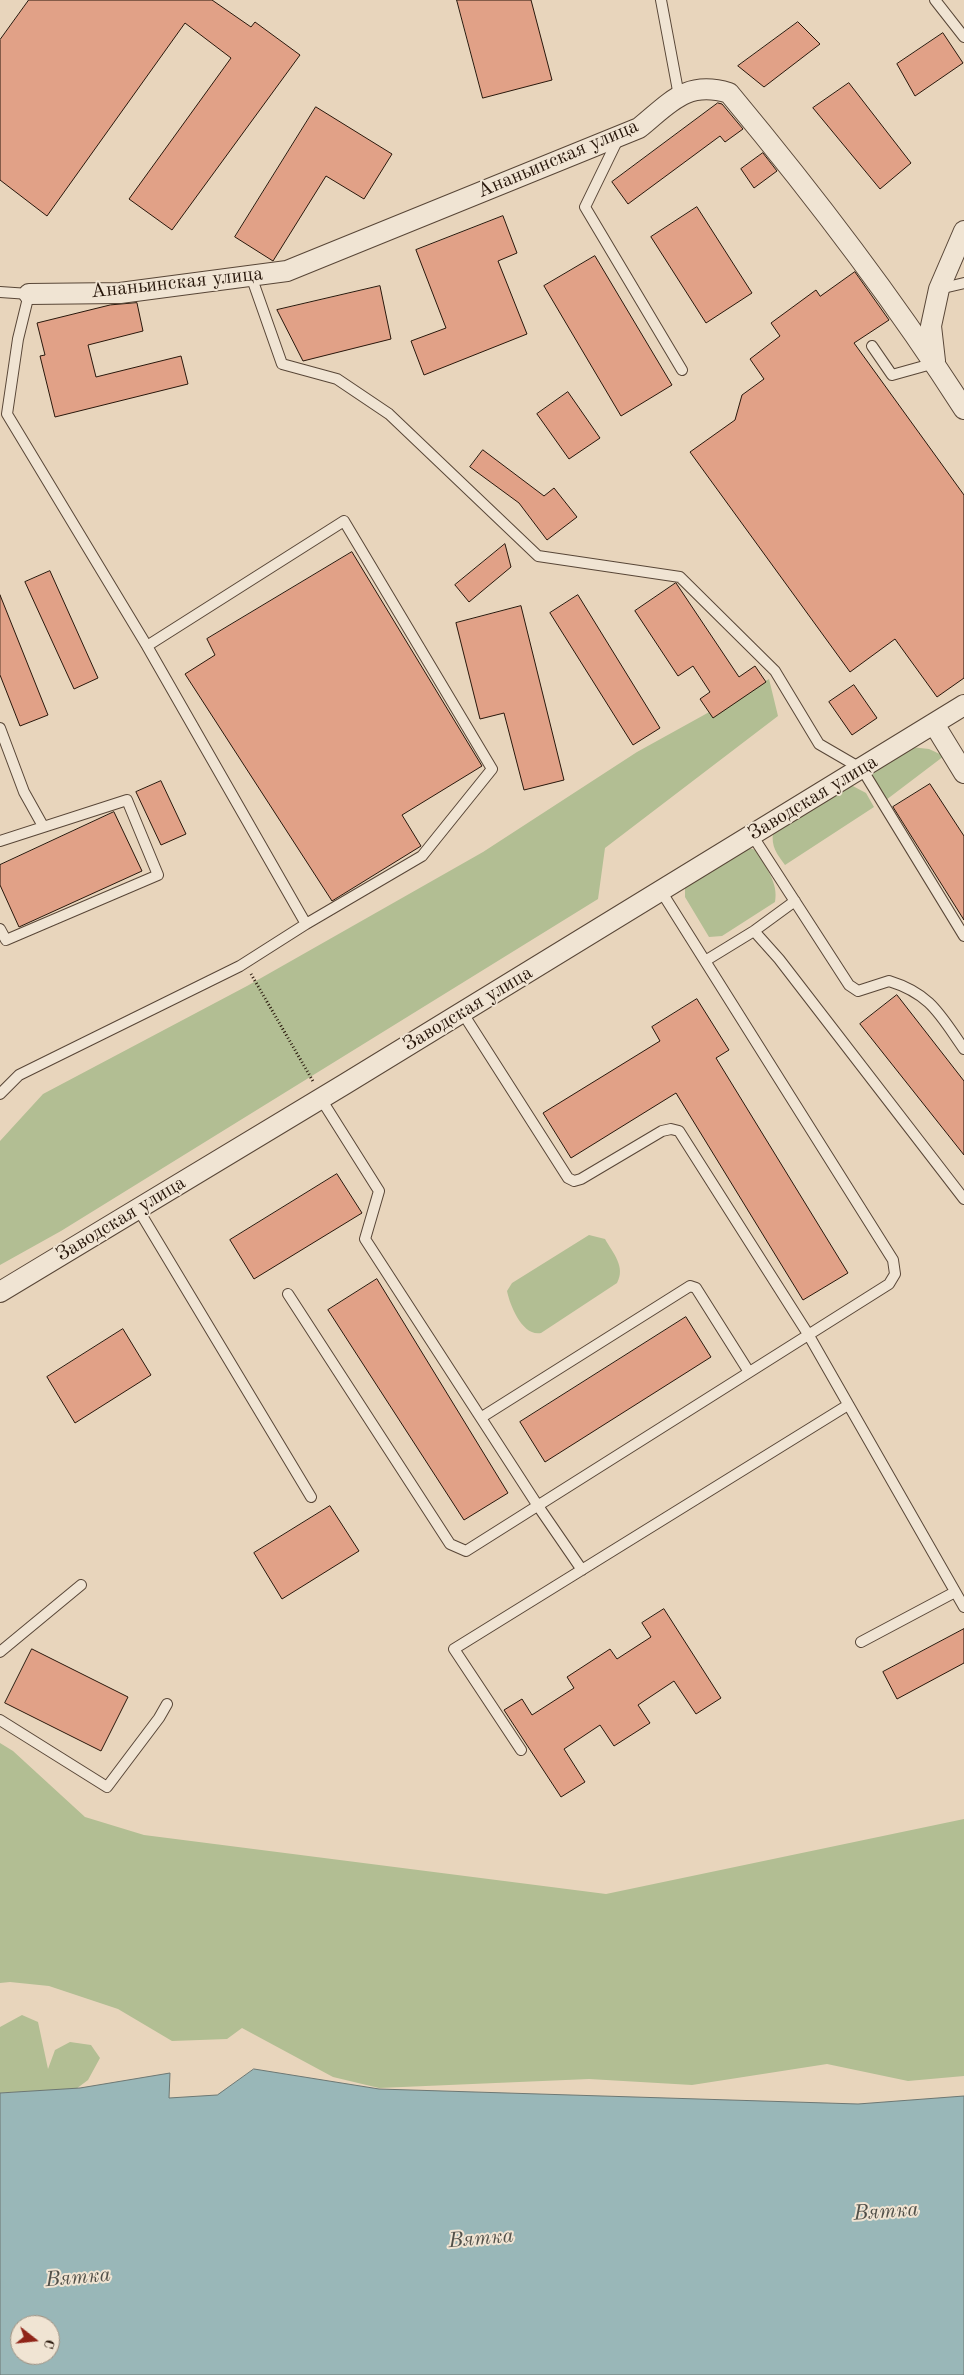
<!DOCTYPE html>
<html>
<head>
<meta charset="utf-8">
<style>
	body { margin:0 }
	#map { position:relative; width:964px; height:2375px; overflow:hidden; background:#e8d5bc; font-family:"Old Standard TT",serif }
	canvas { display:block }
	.north { position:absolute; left:10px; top:2315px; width:50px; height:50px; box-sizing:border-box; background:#f0e4d3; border:1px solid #a09283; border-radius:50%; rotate:106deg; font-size:14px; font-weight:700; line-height:20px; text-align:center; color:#28170b }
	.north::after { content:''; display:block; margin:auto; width:18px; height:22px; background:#8f2418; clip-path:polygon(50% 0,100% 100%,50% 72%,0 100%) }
</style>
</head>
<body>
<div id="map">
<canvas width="964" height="2375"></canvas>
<div class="north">С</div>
</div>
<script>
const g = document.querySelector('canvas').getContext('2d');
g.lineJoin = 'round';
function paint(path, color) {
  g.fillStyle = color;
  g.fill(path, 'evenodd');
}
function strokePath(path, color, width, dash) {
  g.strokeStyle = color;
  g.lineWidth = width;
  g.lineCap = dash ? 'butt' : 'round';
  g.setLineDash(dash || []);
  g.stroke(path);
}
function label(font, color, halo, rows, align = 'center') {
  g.font = font + ' "Old Standard TT",serif';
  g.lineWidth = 4;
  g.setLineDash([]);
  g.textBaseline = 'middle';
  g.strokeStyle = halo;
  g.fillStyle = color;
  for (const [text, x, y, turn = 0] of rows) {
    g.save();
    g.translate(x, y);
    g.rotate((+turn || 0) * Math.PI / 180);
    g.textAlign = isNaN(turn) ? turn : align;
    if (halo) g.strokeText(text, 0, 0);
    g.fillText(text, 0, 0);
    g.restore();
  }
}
paint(new Path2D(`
	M769,679L778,716L605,848L598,899L61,1231L0,1265V1141L43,1094L247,986L483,852L637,752Z
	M911,747L929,749L944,756L886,800L869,772Z
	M849,784L866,793L874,807L785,865C777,854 771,847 773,832Z
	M745,847L756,850C765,866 779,883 775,902L722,936L709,937L685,897V886Z
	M589,1235L605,1239C613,1253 626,1267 617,1283L541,1333C523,1337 510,1306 507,1291L512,1283Z
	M0,1743L13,1751L85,1817L144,1835L606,1894L964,1819V2076L908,2081L827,2064L692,2085L589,2079L379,2088L333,2077L242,2028L227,2039L172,2041L118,2009L49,1986L10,1982L0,1983Z
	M22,2015L38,2022L48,2069L55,2050L70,2042L91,2045L100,2058L88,2080L76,2089L0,2093V2027Z`), '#b2be93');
const water = new Path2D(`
	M254,2069L379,2089L858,2104L964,2096V2375H0V2093L80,2088L170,2073L169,2098L217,2095ZM20,2325H50V2355H20Z`);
paint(water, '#99b7b8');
strokePath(water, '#6c7773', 1);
const building = new Path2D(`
	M29,0H212L251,27L255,22L300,55L172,230L129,199L231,58L185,23L47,216L0,180V40Z
	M457,0H531L552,80L483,98Z
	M798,22L820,44L764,87L738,66Z
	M943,33L963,63L915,96L897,64Z
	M849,83L911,163L880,189L813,108Z
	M718,103L722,104L743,129L725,142L720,136L628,204L612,182Z
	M316,107L392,154L364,199L326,176L273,261L235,237Z
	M763,153L777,171L754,188L741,169Z
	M697,207L752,293L706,323L651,237Z
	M503,216L517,253L498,261L527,334L424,375L411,341L446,328L416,250Z
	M595,256L672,385L621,416L544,286Z
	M855,272L889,320L854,343L964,495V678L937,697L895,639L850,672L690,452L735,420L742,395L764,379L750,359L780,336L771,323L816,290L820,296Z
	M380,286L391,339L303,361L277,310Z
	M137,303L143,331L88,345L96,377L181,356L188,384L55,417L40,356L45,355L37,323L110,305Z
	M568,392L600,438L569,459L537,414Z
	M483,450L544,496L554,488L577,517L547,540L519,503L470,467Z
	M505,544L511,567L469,602L455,585Z
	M352,552L482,766L402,815L421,846L332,901L185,674L215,655L207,639Z
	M50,571L98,678L74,689L25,582Z
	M676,583L739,677L755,666L766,682L713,718L700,699L710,692L693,666L678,676L635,611Z
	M0,595L48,715L20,726L0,675Z
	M578,595L660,728L633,745L550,613Z
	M521,606L564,780L524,790L504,713L480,719L456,623Z
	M854,685L877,718L852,735L829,702Z
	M161,781L186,834L161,845L136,792Z
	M930,784L964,836V920L893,807Z
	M114,812L142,871L19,927L0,885V865Z
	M897,995L964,1081V1155L860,1024Z
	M697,999L729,1050L716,1058L848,1273L803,1300L676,1093L571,1158L543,1113L660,1041L652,1027Z
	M337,1174L362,1213L254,1279L230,1240Z
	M377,1279L508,1493L464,1520L328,1310Z
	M686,1317L711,1357L545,1462L520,1422Z
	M123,1329L151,1375L75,1423L47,1377Z
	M330,1506L359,1551L282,1599L254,1553Z
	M664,1609L721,1698L696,1714L674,1681L638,1705L650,1723L614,1746L600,1725L564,1749L585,1782L561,1797L504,1710L522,1699L532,1715L574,1688L567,1677L610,1649L617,1659L651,1637L642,1623Z
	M964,1629V1663L897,1699L883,1672Z
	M32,1649L128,1697L101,1751L5,1703Z`);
paint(building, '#e1a187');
strokePath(building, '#28170b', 1);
const service = new Path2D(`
	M661,0L679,96
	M935,0L964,37
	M619,137L585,207L682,370
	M251,276L282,364L337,379L389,414L538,556L680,577L775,671L819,744L862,769L964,936
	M939,289L964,283
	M0,292L29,294L18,339L7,414L147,646L306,924L240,966L19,1075L0,1094
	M872,346L892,375L935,363
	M147,646L344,521L492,769L422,856L306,924
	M0,728L24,792L43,826
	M752,835L849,985L858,991L889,981C931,994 940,1015 964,1049
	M0,841L127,800L158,875L6,940L0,929
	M754,931L779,959L964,1199
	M705,961L754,931L795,901
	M462,1012L568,1178L574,1181L581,1179L662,1131L671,1129L679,1131L808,1334L964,1607
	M321,1099L379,1191L365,1239L538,1506L582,1570
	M138,1209L311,1497
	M288,1294L450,1544L466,1551L889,1284L895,1274L893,1260L661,891
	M482,1417L690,1286L696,1288L749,1372
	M861,1642L955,1592
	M0,1652L81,1585
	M0,1720L107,1787L159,1718L167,1704
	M521,1750L454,1649L848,1405`);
const minor = new Path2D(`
	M29,294L120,293L287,271L639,128C670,103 686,80 729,93C813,194 893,298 964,409
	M935,361L931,326L939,289L964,231
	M934,724L964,773
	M0,1292L345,1084L964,705`);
strokePath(service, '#584637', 12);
strokePath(minor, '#584637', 22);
strokePath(new Path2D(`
	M251,974L314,1083`), '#28170b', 3, [1, 2.5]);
strokePath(service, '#f0e4d3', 10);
strokePath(minor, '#f0e4d3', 20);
label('20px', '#28170b', '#f0e4d3', [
	["Ананьинская улица",558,159,-23],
	["Ананьинская улица",177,283,-6],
	["Заводская улица",813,798,-31],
	["Заводская улица",468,1009,-31],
	["Заводская улица",121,1219,-31]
]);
label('italic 21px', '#504f48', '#f0e4d3', [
	["Вятка",886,2212,-4],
	["Вятка",481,2239,-5],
	["Вятка",78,2278,-5]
]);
</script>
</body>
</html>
